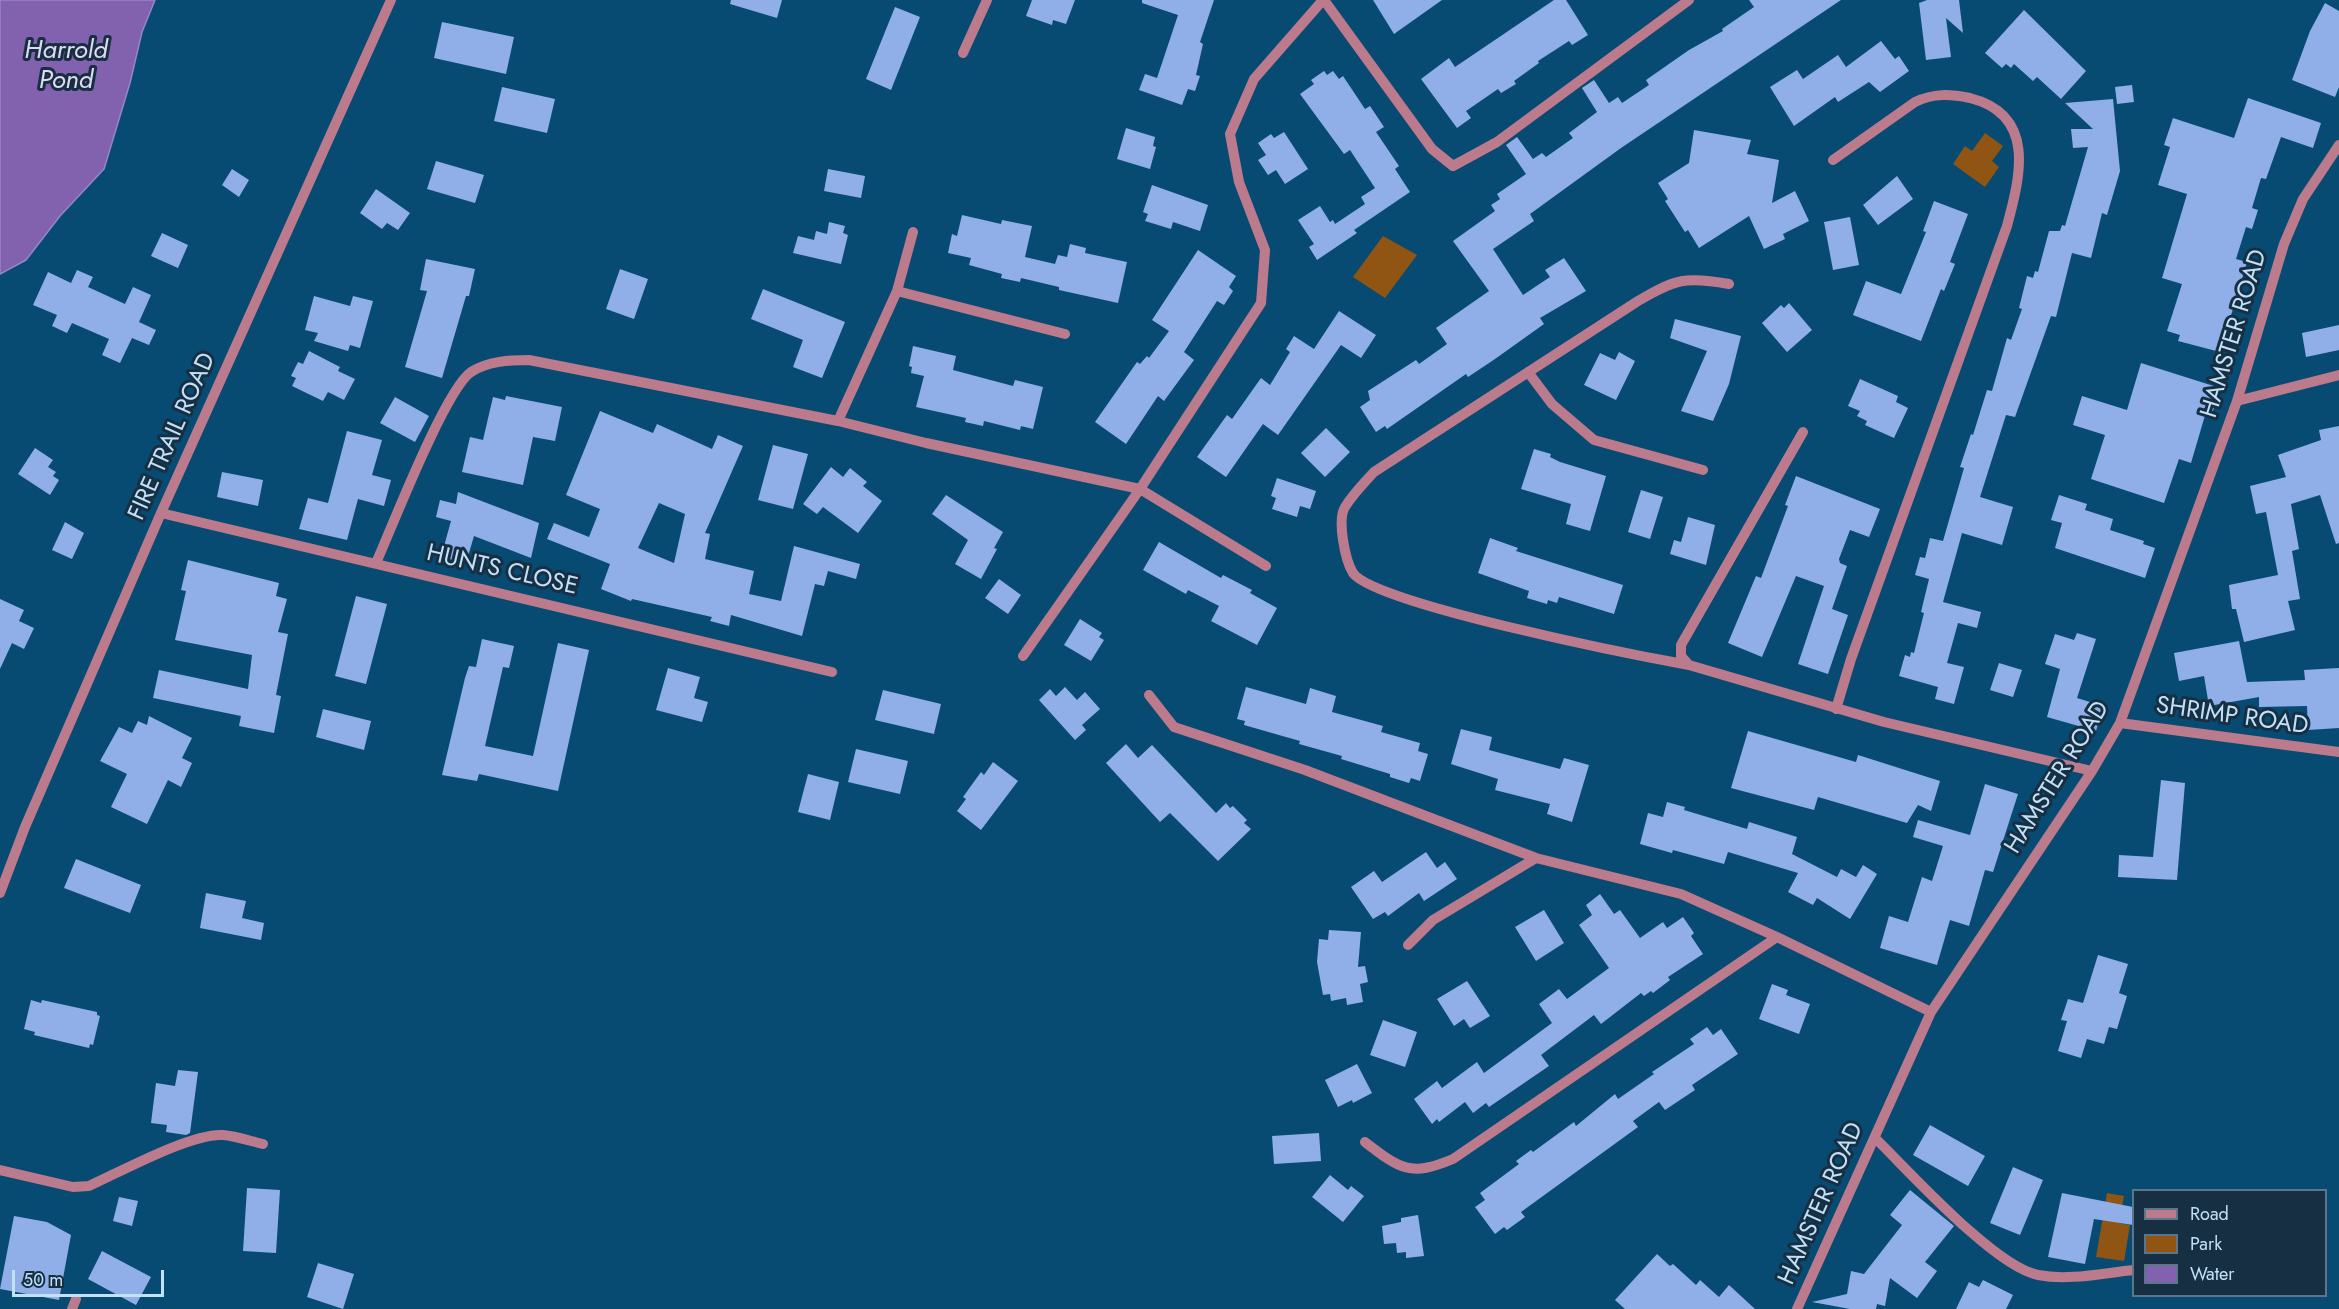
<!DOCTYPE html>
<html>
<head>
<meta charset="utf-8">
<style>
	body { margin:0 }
	#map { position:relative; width:2339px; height:1309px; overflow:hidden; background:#074b73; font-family:Jost,sans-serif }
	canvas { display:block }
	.legend { position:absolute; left:2132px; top:1189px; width:195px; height:108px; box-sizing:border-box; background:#172f42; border:2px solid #5b768a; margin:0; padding:8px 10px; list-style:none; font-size:18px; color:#c2e0f7 }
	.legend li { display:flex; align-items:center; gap:12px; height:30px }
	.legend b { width:30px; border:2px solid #5b768a }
	.scale { position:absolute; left:12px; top:1270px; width:152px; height:27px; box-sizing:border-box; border:3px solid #c2e0f7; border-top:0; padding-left:8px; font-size:18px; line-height:21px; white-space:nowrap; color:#c2e0f7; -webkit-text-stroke:4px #172f42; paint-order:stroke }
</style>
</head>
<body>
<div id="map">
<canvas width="2339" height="1309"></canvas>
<ul class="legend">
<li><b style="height:8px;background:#bb7b8c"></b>Road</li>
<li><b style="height:16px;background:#905513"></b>Park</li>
<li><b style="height:16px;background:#8261af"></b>Water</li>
</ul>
<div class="scale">50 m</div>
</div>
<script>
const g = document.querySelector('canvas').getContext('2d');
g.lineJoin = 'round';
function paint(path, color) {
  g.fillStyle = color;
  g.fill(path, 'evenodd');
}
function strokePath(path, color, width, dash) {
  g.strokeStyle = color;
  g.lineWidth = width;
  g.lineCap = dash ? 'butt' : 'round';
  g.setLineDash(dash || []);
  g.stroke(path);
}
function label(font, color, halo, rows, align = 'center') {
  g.font = font + ' Jost,sans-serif';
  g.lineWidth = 6;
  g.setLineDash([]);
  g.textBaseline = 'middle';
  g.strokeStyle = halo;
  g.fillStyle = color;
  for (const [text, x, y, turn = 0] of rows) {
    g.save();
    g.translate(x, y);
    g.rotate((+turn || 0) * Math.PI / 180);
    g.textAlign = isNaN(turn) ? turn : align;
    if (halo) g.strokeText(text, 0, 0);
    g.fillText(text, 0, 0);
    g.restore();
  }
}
paint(new Path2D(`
	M1985,133L2003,146L1992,161L1999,167L1985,187L1953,164L1965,146L1972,151Z
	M1383,236L1417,255L1385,298L1353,277Z
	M2107,1193L2124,1196L2119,1223L2130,1225L2124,1261L2096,1257Z`), '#905513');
const water = new Path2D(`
	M0,0H155L142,32L130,83L104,169L60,216L26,260L0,274Z`);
paint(water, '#8261af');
strokePath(water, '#9587c5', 1.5);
paint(new Path2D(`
	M731,0H782L777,18L730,4Z
	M1032,0H1075L1066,24L1053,20L1052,25L1026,16Z
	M1142,0H1214L1200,42L1203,44L1196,75L1200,76L1195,91L1188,89L1182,105L1139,90L1145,74L1157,78L1178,15L1142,3Z
	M1373,0H1442L1394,34Z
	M1554,0H1566L1588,35L1572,45L1569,41L1538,61L1539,63L1514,81L1516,84L1501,93L1498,89L1466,111L1471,118L1457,128L1421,79L1449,58L1455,67Z
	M1749,0H1841L1621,148L1530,214L1534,221L1493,249L1523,295L1550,277L1545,270L1564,258L1586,291L1540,318L1544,324L1495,359L1468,377L1466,374L1387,429L1385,426L1376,432L1360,407L1370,400L1368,391L1416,360L1419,364L1447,344L1436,328L1489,291L1453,241L1495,211L1491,205L1500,199L1497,194L1526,174L1506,145L1517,137L1533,159L1542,153L1546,157L1573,138L1569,133L1597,112L1582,88L1594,80L1609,103L1618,97L1622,103L1649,85L1646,80L1689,50L1723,31L1722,29L1754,7Z
	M1927,0H1959L1963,33L1946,18L1951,57L1926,60L1919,3Z
	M2325,3L2339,11V87L2335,97L2292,80L2310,31Z
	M895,7L920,17L891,90L866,79Z
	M2024,10L2086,71L2061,99L2037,77L2033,81L2014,64L2011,68L2006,64L2002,68L1985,53Z
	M442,22L514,37L506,74L434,58Z
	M1881,41L1895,59L1899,56L1909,71L1880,92L1869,82L1838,102L1835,97L1794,126L1770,87L1797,70L1803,79L1838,55L1846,67Z
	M1324,71L1327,75L1333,71L1339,79L1343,76L1365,109L1370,106L1384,127L1376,132L1399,166L1395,169L1410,192L1354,230L1357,233L1317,260L1309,247L1314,244L1298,220L1320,206L1330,222L1333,220L1335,224L1365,204L1361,197L1375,188L1350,150L1344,154L1300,94L1314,84L1311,80Z
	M2132,85L2134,102L2117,104L2115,87Z
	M502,87L555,99L547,133L494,121Z
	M2248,98L2321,123L2313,148L2281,137L2266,179L2261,178L2252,208L2258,210L2252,229L2246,227L2236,259L2247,262L2220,352L2178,341L2180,335L2167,331L2182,284L2162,278L2187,194L2158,185L2170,147L2164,145L2173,118L2234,138Z
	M2113,99L2120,171L2107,215L2102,213L2091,258L2072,253L2056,317L2051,316L2015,417L2006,415L1980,497L2013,507L2002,545L1962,533L1943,602L1981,612L1977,628L1958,623L1947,663L1964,667L1954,704L1935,699L1938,687L1899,676L1905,655L1910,657L1911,652L1914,653L1924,613L1921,612L1929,579L1915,575L1920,557L1925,558L1930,538L1943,541L1964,468L1960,467L1971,434L1973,435L1987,390L1992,391L2007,338L2011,340L2022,309L2019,308L2027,276L2033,278L2035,271L2038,272L2049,231H2060L2062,225L2065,226L2088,147L2073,148L2071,129H2093L2065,103Z
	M1126,128L1155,137L1153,146L1156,147L1150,169L1117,159Z
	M1694,130L1751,140L1747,154L1779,160L1772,203L1795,191L1809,221L1783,234L1785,239L1764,249L1749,216L1699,248L1688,230L1685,232L1665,201L1668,199L1658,183L1689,163Z
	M1284,132L1308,169L1285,184L1276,170L1268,175L1258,160L1266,155L1258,143L1271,134L1274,138Z
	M436,161L484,175L475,203L427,189Z
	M232,169L249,180L239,197L222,185Z
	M828,169L865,176L861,198L824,191Z
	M1897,176L1913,199L1878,225L1863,205Z
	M1152,185L1208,205L1200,231L1173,222L1171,229L1145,221L1148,214L1143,212Z
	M376,189L410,213L398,230L387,223L382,229L360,213Z
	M1934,201L1968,214L1950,262L1955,264L1944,291L1941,289L1921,341L1853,315L1866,281L1901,294L1926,232L1923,231Z
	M962,215L1001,224L1002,220L1032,226L1025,257L1055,264L1058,255L1067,257L1070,244L1086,248L1085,253L1127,262L1118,303L1059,290V287L1021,278L1020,282L1001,278L1002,274L969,265L971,258L948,253L952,234L957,236Z
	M1850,217L1859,265L1833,270L1824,222Z
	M829,222L845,226L843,233L848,235L841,264L793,253L798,236L814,240L816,231L827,234Z
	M162,233L188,245L178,268L151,256Z
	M1198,250L1236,276L1229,287L1233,291L1224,305L1217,301L1184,352L1194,360L1164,401L1158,396L1126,444L1095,422L1137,362L1140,364L1147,356L1149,358L1169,331L1152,320Z
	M426,259L475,269L469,296H466L442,378L405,367L427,291L420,290Z
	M620,269L648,279L634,319L606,309Z
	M77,270L93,277L88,287L125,304L133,287L151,295L139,322L156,330L149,345L132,338L120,363L102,355L109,339L72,323L67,333L52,326L57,315L33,305L48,272L71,283Z
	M763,289L845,322L822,378L793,367L803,340L751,319Z
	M314,296L350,306L353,296L373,301L360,348L350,345L348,351L314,341L318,333L305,330Z
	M1789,303L1812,330L1787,352L1762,323L1781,305L1784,308Z
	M1339,311L1376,335L1361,358L1341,345L1278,435L1263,424L1226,477L1197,457L1227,415L1232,419L1261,378L1270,385L1290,352L1286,349L1294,336L1314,349Z
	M1675,319L1741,336L1729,384L1713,421L1681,411L1707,351L1670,338Z
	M2339,325V350L2306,357L2302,333Z
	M913,346L956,356L953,370L1013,386L1015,380L1043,387L1033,429L1021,426L1020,430L984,421L983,426L965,422L966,418L916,407L924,376L911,373L912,367L909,366Z
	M309,351L340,367L338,371L355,379L344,400L328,392L323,401L292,386L296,378L291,376L298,362L303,364Z
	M1619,352L1635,361L1616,400L1584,385L1600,353L1615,360Z
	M2141,363L2220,388L2212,414L2206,412L2191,463L2179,459L2164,503L2091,479L2105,435L2073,425L2082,396L2127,410Z
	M1860,379L1898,396L1896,402L1908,408L1894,438L1865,425L1867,421L1857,416L1860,411L1848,406Z
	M506,396L562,407L555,441L533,437L523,485L462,472L470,437L483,440L493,397L505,400Z
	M395,397L429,416L415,442L380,423Z
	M600,411L653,433L657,424L712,449L718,435L743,446L705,533L710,534L705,559L754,571L749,594L781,601L794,546L860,564L856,579L828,571L824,586L815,584L802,636L731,615L729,626L710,621L712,617L632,599L631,601L601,589L610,564L547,539L554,523L589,537L600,509L566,495ZM659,503L685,514L674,563L638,548Z
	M2339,426V543L2336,544L2320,495L2291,504L2299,549L2292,551L2300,599L2288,601L2295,630L2244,642L2236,609H2232L2229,585L2278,575L2266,512L2256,514L2250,486L2286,477L2278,455L2321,440L2319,430Z
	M1326,428L1350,452L1325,477L1301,453Z
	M347,431L382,440L372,475L391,480L384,506L358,499L347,540L299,529L308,498L328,503Z
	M773,445L808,454L793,509L758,500Z
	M35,448L53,460L48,467L56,472L53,476L59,480L50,495L18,474Z
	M1534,449L1551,454L1550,457L1560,462L1606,476L1590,531L1566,524L1571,504L1521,489Z
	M831,467L843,477L850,468L867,482L863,486L882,501L858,533L823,507L817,514L803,504Z
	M222,472L263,480L258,506L217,497Z
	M1796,476L1880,509L1869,537L1850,530L1839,559L1840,563L1847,566L1832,609L1848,615L1828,674L1798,664L1824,586L1796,576L1762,657L1728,643L1756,576L1761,578L1788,506L1785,505Z
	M1277,478L1316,491L1310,509L1300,506L1297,517L1272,509L1276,498L1271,496Z
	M1641,490L1663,497L1650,539L1628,532Z
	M458,492L539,523L531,558L474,536L466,563L441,557L451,521L436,517L440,500L456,504Z
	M946,495L1003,532L994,548L997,549L981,579L955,564L968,540L932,514Z
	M2059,495L2087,504L2085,510L2113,519L2110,530L2144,541L2143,544L2155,548L2145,578L2055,548L2062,523L2051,520Z
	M1688,517L1715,525L1706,565L1670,554L1674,540L1681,542Z
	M65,522L84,533L72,559L52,550Z
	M1490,538L1518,548L1516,551L1623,585L1614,614L1559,597L1557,603L1548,600L1547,604L1527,598L1529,591L1478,573Z
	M1159,542L1221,578L1223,575L1252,590L1250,593L1277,608L1257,645L1211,621L1219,606L1188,590L1186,594L1143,570Z
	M188,560L279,583L276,596L287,599L278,632L288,634L276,695L281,696L274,733L239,726L241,716L153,698L159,670L248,689L252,655L175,640L186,591L181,590Z
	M999,579L1021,595L1008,614L985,598Z
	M356,596L387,604L366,684L335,676Z
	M0,599L24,610L19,621L34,628L24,649L12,643L0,669Z
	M1080,619L1102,633L1099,637L1104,640L1091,661L1064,645Z
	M2077,633L2096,639L2077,698L2103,706L2096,731L2047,717L2060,669L2045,664L2055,634L2074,640Z
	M482,639L514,646L509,668L503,667L485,746L533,756L558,643L589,650L558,791L479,774L477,781L442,775L465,678L469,666L476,667Z
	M2239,641L2247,682L2305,680L2304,670L2339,668V728L2308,730L2307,706L2259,707V697L2209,706L2204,676L2179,681L2174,653Z
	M1999,663L2022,670L2013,697L1990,690Z
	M668,668L700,677L694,698L708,702L702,722L656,710Z
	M1065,687L1077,700L1085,692L1100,709L1082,725L1086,730L1075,740L1039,700L1050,689L1056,696Z
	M1246,687L1306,704L1310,688L1336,696L1332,712L1383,726L1381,732L1420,743L1418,751L1428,754L1420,781L1411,778L1409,783L1390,777V774L1341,759L1342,756L1299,744L1300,741L1244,725L1245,721L1237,719Z
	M883,690L941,704L934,734L875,720Z
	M323,709L371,721L364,750L316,737Z
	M149,716L192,738L182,758L192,763L181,787L168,780L147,824L111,807L127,774L100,761L119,727L132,733L138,721L147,725Z
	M1461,729L1492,737L1489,750L1560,769L1564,758L1589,765L1572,822L1547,814L1550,804L1495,790L1498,779L1451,764Z
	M1748,731L1856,762L1858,755L1940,781L1931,811L1918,805L1907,823L1818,797L1814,810L1731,788Z
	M1126,744L1138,758L1152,745L1216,813L1226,803L1230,808L1233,806L1247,820L1244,823L1251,829L1218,861L1170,813L1160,822L1106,763Z
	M856,749L908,761L900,794L848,782Z
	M993,762L1018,781L981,830L957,811L966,799L963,797L981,772L984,775Z
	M808,774L839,782L830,820L798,812Z
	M2161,780L2185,783L2177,880L2118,877L2119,855L2153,857Z
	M1985,784L2018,794L1993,872L1985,870L1969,926L1950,920L1937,965L1880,948L1889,916L1908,922L1922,877L1932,881L1943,846L1913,837L1918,820L1970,835Z
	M1667,802L1685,807L1684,810L1747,829L1749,822L1797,837L1792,854L1837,877L1841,869L1856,877L1863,865L1877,874L1850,919L1817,898L1813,905L1788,892L1798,873L1728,852L1724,864L1673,850L1672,853L1640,844L1648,813L1663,817Z
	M1426,852L1437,868L1445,862L1457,879L1424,901L1419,893L1388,916L1385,912L1373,919L1351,887L1374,871L1382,882Z
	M76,859L141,885L130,913L64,888Z
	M206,893L246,901L242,918L264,923L261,940L200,928Z
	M1600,894L1614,914L1620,910L1640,938L1663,922L1667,928L1683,917L1694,933L1691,936L1703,954L1668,977L1670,980L1653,993L1651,991L1644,996L1641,993L1601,1024L1594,1015L1541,1055L1549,1066L1489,1107L1486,1103L1473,1113L1465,1102L1439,1122L1437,1119L1432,1124L1414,1099L1437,1081L1442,1088L1477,1062L1484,1073L1552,1023L1539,1004L1559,989L1567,999L1609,968L1579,925L1592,915L1586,905Z
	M1544,910L1564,943L1536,961L1515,927Z
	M1329,930L1361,932L1358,967L1365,966L1368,982L1360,984L1363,1002L1347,1005L1346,998L1331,1001L1330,994L1323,995L1317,962L1319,939L1328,940Z
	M2098,955L2128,964L2119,993L2127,996L2117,1029L2109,1027L2104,1044L2087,1039L2081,1058L2058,1051L2067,1021L2061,1020L2068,999L2083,1003Z
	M1467,981L1490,1016L1470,1028L1464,1019L1454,1026L1437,999Z
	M1772,984L1788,990L1786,995L1810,1004L1799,1034L1759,1019Z
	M31,1000L41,1003L42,1000L97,1012V1015L100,1016L93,1045L90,1044L89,1048L34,1035L35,1032L24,1029Z
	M1383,1020L1417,1032L1405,1067L1370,1055Z
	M1707,1027L1713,1035L1721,1029L1738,1054L1692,1085L1695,1090L1665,1110L1659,1102L1633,1121L1638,1127L1521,1212L1525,1217L1507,1230L1504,1227L1495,1234L1475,1207L1485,1200L1480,1193L1519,1164L1516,1161L1531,1150L1533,1152L1574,1122L1576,1126L1615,1094L1618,1099L1654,1074L1652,1072L1694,1044L1690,1039Z
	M1357,1064L1372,1093L1353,1103L1352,1100L1338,1107L1325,1080Z
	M178,1070L198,1072L190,1133L186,1135L166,1132L167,1125L151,1123L156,1083L175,1086Z
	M1930,1125L1985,1156L1968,1186L1913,1155Z
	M1319,1133L1321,1161L1274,1164L1272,1136Z
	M2013,1167L2043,1180L2020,1235L1990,1223Z
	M1330,1175L1348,1190L1351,1186L1364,1196L1343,1222L1312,1197Z
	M247,1188L280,1190L276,1253L243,1251Z
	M1910,1190L1954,1226L1925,1262L1937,1271L1917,1298L1890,1278L1885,1306L1877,1304L1876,1309H1850L1812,1302L1847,1294L1851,1271L1864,1274L1902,1225L1890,1215Z
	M2062,1193L2133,1207V1225L2094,1219L2085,1264L2048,1257Z
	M119,1197L138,1201L132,1226L113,1221Z
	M1418,1215L1424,1256L1406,1258V1252L1397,1253L1396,1243L1384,1244L1382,1226L1401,1222V1218Z
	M14,1216L47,1222L71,1235L59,1300L0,1289Z
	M102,1251L151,1277L136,1305L88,1279Z
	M1657,1254L1670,1266L1673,1264L1696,1285L1700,1280L1719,1297L1729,1285L1755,1309H1625L1615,1300Z
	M318,1263L354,1274L343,1309L307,1297Z
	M1983,1280L2013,1295L2006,1309H1956L1969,1282L1979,1287Z`), '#90afe9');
strokePath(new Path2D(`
	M1324,0L1432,149L1453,166L1497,142L1689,0
	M963,53L987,0
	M1833,160L1915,102C1934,93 1950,94 1970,98C2037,115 2020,177 2007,226L1851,659L1836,709
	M897,291L913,232
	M1528,372L1552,404L1594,440L1703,470
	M2237,401L2339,375
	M838,421L897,291L1065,334
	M1803,432L1681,645V656L1689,665L1884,722L2092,771
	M161,513L832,672
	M376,563C392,527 445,390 471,372C488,361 510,360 529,360L838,421L926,443L1140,489L1266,566
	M1023,656L1140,489L1261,303L1265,250L1239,182L1230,134L1254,79L1323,0
	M1689,665C1639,656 1374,604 1353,573C1345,560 1337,520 1345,507C1353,494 1364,483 1374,472L1638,301C1675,279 1686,276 1729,284
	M1149,695L1174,727L1305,770L1536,858L1681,894L1777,937L1931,1012
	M2120,723L2339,752
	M0,893L25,827L161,513L391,0
	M1408,945L1433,920L1536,858
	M1875,1138C1909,1171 1995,1267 2038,1275C2069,1281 2103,1273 2134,1270
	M1365,1142C1400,1169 1410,1177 1453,1159L1777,937
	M0,1170L73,1187L89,1186C120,1172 191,1133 223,1135C236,1136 250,1141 263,1144
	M72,1309L76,1299
	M1797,1309L1931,1012L2092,771L2120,723L2237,401L2284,244L2303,199L2339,145`), '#bb7b8c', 10);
label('24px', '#c2e0f7', '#172f42', [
	["HAMSTER ROAD",2235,334,-73],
	["FIRE TRAIL ROAD",173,437,-66],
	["HUNTS CLOSE",502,571,13],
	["SHRIMP ROAD",2232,717,8],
	["HAMSTER ROAD",2058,778,-58],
	["HAMSTER ROAD",1822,1204,-66]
]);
label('italic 26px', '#e1d9ef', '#172f42', [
	["Harrold",66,52],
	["Pond",66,82]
]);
</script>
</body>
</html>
